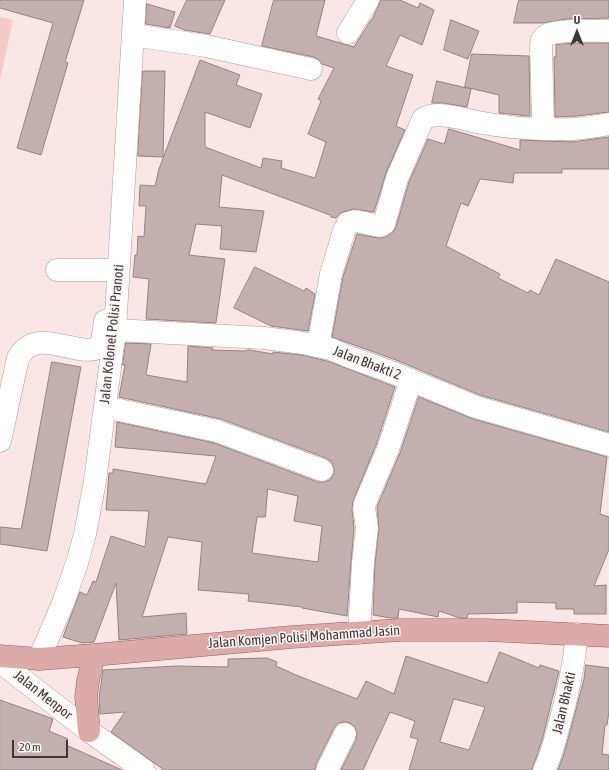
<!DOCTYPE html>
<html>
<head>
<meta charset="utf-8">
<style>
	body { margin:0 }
	#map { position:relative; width:609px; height:770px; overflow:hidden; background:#fae7e5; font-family:"Asap Condensed",sans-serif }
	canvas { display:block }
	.north { position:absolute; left:557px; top:12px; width:40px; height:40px; -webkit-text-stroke:3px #fff7f6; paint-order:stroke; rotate:0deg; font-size:11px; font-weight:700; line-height:16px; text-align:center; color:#3e3736 }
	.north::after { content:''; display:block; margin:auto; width:14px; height:18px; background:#3e3736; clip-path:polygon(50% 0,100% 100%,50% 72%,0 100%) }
	.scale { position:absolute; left:12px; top:740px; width:56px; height:18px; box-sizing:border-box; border:2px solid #3e3736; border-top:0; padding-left:5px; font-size:12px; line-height:14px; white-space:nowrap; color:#3e3736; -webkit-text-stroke:3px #fff7f6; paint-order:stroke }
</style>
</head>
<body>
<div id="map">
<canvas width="609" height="770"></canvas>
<div class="north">U</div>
<div class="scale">20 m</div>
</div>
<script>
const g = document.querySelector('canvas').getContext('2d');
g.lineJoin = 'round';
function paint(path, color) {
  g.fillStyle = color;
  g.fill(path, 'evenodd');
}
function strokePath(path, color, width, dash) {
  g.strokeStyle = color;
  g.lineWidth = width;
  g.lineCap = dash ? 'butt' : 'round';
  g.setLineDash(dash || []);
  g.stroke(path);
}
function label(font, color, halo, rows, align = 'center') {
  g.font = font + ' "Asap Condensed",sans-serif';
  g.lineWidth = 3;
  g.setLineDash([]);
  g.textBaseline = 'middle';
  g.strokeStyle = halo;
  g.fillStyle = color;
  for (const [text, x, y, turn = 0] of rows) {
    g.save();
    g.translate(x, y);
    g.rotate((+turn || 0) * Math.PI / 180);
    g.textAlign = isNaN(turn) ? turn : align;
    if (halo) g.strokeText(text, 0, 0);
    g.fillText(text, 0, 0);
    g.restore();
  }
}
paint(new Path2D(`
	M0,17L13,20L0,80Z`), '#f4cbc9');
const building = new Path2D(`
	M0,0H84L65,62L68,63L41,155L17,148L53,23L0,8Z
	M187,0H225L210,34L184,30L175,26Z
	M274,0H325L316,36L354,47L371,20H372L381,0H400L418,8L420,3L434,10L422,45L400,35L386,66L413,75L396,126L405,130L386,173L374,212L353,209L340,213L336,218L331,217L330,215L222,175L219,207L264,211L256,252L220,249L222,226L196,224L189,255L225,259L216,323L146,319L149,279L133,277L135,255H137L138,236L144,237L146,206H139L140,185L155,186L159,169L200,60L240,75L236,85L262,94L250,128L205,112V147L261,168L263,158L282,161L281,168L315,178L326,142L308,134L321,101L318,99L334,68L322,64L319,60L314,57L262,46Z
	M519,0H609V18L567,19L543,23H514Z
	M147,4L175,12L170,28L146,24Z
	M451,20L479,31L468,59L444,50Z
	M577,43H609V112L576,116L555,117L554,57H556V45Z
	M472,54L529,56L530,116L499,113V95L465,87Z
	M143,71H165L163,157L138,156Z
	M437,81L471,89L467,107L443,103H432Z
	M449,129L520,150V140L572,142L609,137V169H562V173H514L513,183L480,179L468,206L461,203L446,246L500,274L498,278L528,293L530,290L539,295L556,259L609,282V432L480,395L396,360L332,337L343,277L357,234L378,238L386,237L393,232L396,227L409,182L428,139L444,144Z
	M255,267L304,291L306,288L315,294L308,331L271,326L234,308Z
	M126,343L151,344L146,375L187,382L188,346L213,348L212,350L247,351V350H250L273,354V352L301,355L327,361L395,387L376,445L353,501L352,510L354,528L351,562L347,616L302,608V607L248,601L249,594L198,590L202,542L168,537L142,617L186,613L187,634L119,640L116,583L94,642L82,643L63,637L80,592L87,595L93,581L96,582L111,536L145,547L149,511L106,510L109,473H113V469L206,484L216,456L115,447L117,422L214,443L318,482H324L330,480L334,474V468L332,462L326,458L221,419L119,397L125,365H123ZM268,489L298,496L294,521L322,526L318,562L252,553L257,517H265Z
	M52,362L81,367L47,551L0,544V527L21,529Z
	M419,397L473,419L607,457L600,514L609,517V549L594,586L606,585V614H574V609H556V603L517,602V613L468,614L467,618H460L439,611L438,617L399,609L398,618H391L373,615L375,564L379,529L377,507L400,453Z
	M500,652L539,668L540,665L559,671L543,737L532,770H409L418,739L410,737L415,721L390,712L363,770H341L356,740L357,734L355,727L350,723L345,722L338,723L334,728L316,764L315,770H164L111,732L125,712L100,714L99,697L103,670L177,666L228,667V659L267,658L277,662L276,666L296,675L357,699L366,681L394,694L406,656L487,683ZM454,699L485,707L469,750L440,742Z
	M586,665L609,668V711L607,725H605L602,754L609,755V770H558L564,754L573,721L584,679Z
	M0,700L51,718L53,719L49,731L68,739L66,745L122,770H0Z`);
paint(building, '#c2afae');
strokePath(building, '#938281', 1);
const minor = new Path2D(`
	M348,33L368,0
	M133,35L206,46L311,69
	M543,120L541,48C541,43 541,38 547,35C558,29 595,31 609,31
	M57,270H109
	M115,330L264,338L303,343L331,349L347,356L391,372L476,407L609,445
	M318,346L331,274L344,231L348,223L356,221L380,226L384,224L397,178L423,119C436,110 463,119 477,122C508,128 541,130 572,129C585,128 597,126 609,124
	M105,407L217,431L322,470
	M0,441L18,358C36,326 71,355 95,349L102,342L105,321
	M359,633L363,563L367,528L364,508L365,503L388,449L411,380
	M39,659L63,603L77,563L85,534L95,481L115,330L135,0
	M0,662L89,731L144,770
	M327,770L345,734
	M544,770C551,757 554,744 558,729C567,698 574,666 577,634`);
const major = new Path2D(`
	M0,656L39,659L94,655L292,637L400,630H487L609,636
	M89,731L86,697L88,681L94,655`);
strokePath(minor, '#ac9a99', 23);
strokePath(major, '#945d5b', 23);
strokePath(minor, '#fff', 22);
strokePath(major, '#dbaaa9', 22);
label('14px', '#3e3736', '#fff7f6', [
	["Jalan Kolonel Polisi Pranoti",112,334,-84],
	["Jalan Bhakti 2",367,363,21],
	["Jalan Komjen Polisi Mohammad Jasin",304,637,-4],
	["Jalan Menpor",43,695,38],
	["Jalan Bhakti",564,703,-77]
]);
</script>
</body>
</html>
